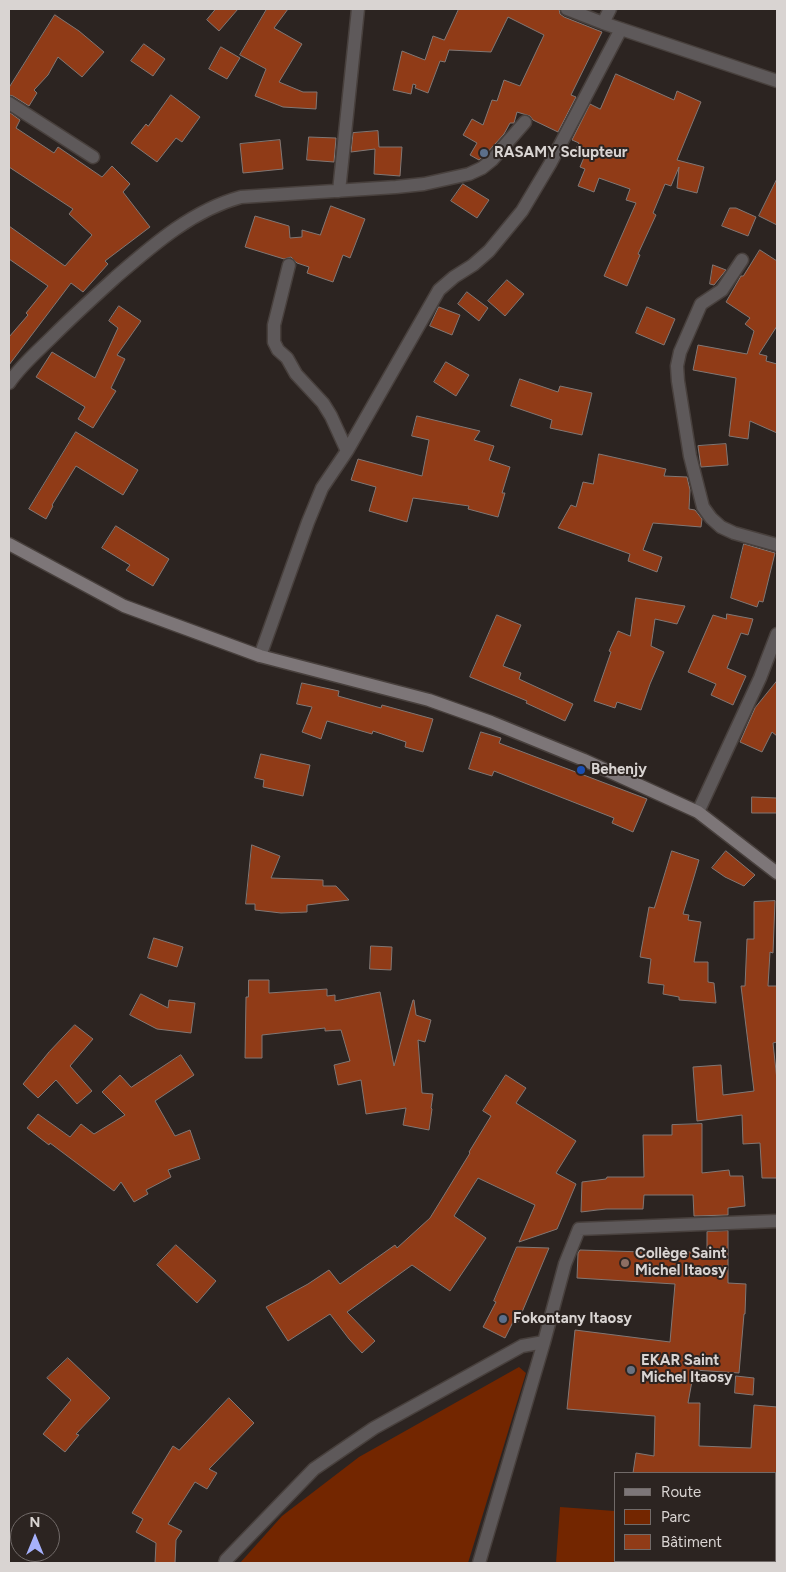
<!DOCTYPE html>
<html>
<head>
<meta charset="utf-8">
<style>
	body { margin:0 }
	#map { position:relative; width:786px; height:1572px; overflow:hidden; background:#2c2421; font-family:Figtree,sans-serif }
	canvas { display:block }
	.frame { position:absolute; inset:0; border:10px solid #d9d4d2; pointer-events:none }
	.legend { position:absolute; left:614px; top:1472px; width:162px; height:90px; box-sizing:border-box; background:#2c2421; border:1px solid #716a68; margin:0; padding:6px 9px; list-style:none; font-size:15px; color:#d9d4d2 }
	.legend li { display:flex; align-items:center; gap:10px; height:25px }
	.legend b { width:25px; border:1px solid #716a68 }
	.north { position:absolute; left:10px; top:1512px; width:50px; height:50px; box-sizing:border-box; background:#2c2421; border:1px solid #716a68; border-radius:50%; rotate:0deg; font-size:14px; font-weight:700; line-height:20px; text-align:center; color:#d9d4d2 }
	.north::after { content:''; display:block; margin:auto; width:18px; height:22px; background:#a6b1fc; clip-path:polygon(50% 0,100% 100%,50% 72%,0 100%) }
</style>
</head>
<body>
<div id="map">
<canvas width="786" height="1572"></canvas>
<div class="frame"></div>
<ul class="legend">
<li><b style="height:6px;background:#7d7678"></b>Route</li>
<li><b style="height:14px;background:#732600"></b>Parc</li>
<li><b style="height:14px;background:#903b17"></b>Bâtiment</li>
</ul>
<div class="north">N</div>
</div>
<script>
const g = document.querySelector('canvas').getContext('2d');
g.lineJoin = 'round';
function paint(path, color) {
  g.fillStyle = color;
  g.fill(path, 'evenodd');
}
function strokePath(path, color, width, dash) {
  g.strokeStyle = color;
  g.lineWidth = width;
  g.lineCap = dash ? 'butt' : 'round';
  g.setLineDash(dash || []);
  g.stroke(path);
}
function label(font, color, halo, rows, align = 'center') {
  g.font = font + ' Figtree,sans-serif';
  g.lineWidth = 4;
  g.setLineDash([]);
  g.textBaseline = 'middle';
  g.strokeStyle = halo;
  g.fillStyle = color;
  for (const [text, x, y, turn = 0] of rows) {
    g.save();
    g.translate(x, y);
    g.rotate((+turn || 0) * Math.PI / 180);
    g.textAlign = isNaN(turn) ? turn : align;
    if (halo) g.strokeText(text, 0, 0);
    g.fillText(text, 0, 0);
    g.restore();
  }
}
paint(new Path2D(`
	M519,1367L526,1373L468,1563H240L282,1516L359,1457Z
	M560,1507L615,1511V1561H629V1563H556Z`), '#732600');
const building = new Path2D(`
	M216,9H238L219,31L207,20Z
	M267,9H288L274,28L302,44L279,82L303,92H317L316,109L283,107L255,96L266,69L240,55Z
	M459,9H559L560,14L564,17L602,32L571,95L576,97L558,132L533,120L530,116L517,112L514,123H510L504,134L486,154L479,160L470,155L477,143L463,135L472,119L483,125L492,100L497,101L504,80L520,86L544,35L508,17L491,52L449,50L445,62L440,61L428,93L415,88L416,85L413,84L411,94L393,90L402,51L425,60L433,36L444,40Z
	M55,15L79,31L104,52L82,77L58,57L48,75L34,90L37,93L29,106L13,96L9,95V88Z
	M144,44L165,59L153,76L131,61Z
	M221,47L240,58L227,79L209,69Z
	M616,74L674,100L677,91L701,102L677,160L704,167L697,193L677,188L679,167L671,186L665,184L653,213L656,215L638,254L640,255L627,286L604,276L636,203L626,200L630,189L599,178L594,192L578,186L585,169L580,167L585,155L575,150L579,143L572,140L590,104L600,109Z
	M171,95L200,117L182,142L176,138L157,162L131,143L146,124L148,126Z
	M9,112L20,120L16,128L54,153L58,147L102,177L112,166L130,184L123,192L150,227L105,261L108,264L83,292L71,283L9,365V337L28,315L26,313L48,286L9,259V226L65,266L92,235L69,214L73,209L9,167Z
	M378,131L379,147H402L400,176L374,174L375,149L351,152L353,133Z
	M309,137L336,138L334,162L307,160Z
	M280,140L283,169L243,173L240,144Z
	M777,179V225L759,216Z
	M463,184L489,200L477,218L451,201Z
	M331,206L365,219L350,258L343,255L333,282L307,273L309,267L297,263L291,257L284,259L245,247L255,216L289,226L290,238L302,237V230L320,235Z
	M730,208H736L756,217L748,236L722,226Z
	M760,250L777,261V326L759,354L767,356L766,361L777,364V433L750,421L748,439L729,436L736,378L693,370L698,345L747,354L754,331L745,324L750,318L726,302L741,276H743Z
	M713,265L726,270L714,285L710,284Z
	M507,280L524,294L505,316L488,301Z
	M467,292L488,308L479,321L458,304Z
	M119,306L141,321L117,355L125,359L111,388L116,391L93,428L78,419L85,407L36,377L52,352L95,378L118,328L109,321Z
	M439,307L460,315L452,335L430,326Z
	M647,307L675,319L664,345L636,333Z
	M446,362L469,375L456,396L434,382Z
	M520,379L558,392L560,386L592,393L582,435L550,428L552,420L511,406Z
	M417,416L480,431L474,440L494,446L489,460L510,467L502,493H505L498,517L468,509L469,506L413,498L407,522L369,511L376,487L351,480L358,459L422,476L429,440L412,436Z
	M76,432L138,470L123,495L76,466L52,505L53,506L46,519L29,509Z
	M726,444L728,465L701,467L698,446Z
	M599,454L666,469L664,476L687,477L690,490L689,509L695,510L702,519L701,527L653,523L643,550L662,557L657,572L628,561L630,554L558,528L571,505L576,507L583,482L593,484Z
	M116,526L169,559L153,586L126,570L130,565L102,548Z
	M744,544L775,553L763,602L759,601L757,607L731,598Z
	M636,598L685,606L677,624L655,619L651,646L664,652L650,684L641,710L617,702L615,708L594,701L611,652L609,651L618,631L630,636Z
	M727,614L753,619L748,635L741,633L727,668L746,676L733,705L711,695L716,684L688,672L713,615L726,619Z
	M497,615L521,625L503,666L521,673L519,679L573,704L565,721L526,703L527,701L470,677Z
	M777,681V736L772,732L762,752L740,742L755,708Z
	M302,683L339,691L338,696L381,708L382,705L433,719L423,752L405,747L406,742L373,731L372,734L327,721L321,739L302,732L312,707L297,704Z
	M481,732L501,738L499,743L647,799L633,832L612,823L614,818L494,771L492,776L469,769Z
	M261,754L310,765L303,796L263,787L264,780L255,778Z
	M752,797L777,798V813H752Z
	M252,845L280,856L271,878L323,880V886H336L349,900L307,905V912L281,913L255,910V904H246Z
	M672,851L699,860L683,914L689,915L688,920L701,922L694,962H708V982L714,983L716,1003L679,1000V997L663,994L664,985L648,983L651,959L640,957L649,907L654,908Z
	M726,851L755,875L744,886L725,877L712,868Z
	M775,901L773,953L770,952L768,986H777V1042L773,1043L777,1080V1178H762L760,1143L743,1144L742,1115L697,1121L693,1067L721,1065L723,1095L754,1091L741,986H745L747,939H754V902Z
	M154,938L183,947L177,967L148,958Z
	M371,946L392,947L391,970L370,969Z
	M249,980H269V993L327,989V996L335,995V1001L380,992L394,1066L413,1000H414L416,1015L431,1020L425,1042L418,1040L422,1093L433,1094L431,1108L432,1109L429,1130L403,1125L406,1108L366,1114L361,1080L338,1085L334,1065L350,1061L341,1030L325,1031V1028L262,1035V1058H245L246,997H248Z
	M141,994L168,1008L169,1000L195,1003L191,1033L157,1029L130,1015Z
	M75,1025L93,1039L70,1066L92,1091L77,1104L56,1080L38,1098L23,1084L49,1052Z
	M181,1055L194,1075L155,1101L175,1136L190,1130L200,1159L168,1170L171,1177L146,1190L148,1194L134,1202L121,1182L114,1191L50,1143L49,1145L27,1128L38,1114L70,1137L81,1124L94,1134L125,1115L102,1092L120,1075L131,1087Z
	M506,1075L526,1088L516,1103L576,1141L556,1173L576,1184L557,1229L519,1242L535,1205L478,1178L454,1216L486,1238L450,1291L412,1265L347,1312L375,1341L362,1353L349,1339L330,1314L288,1341L266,1307L308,1284L329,1270L340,1284L395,1245L397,1248L430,1218L470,1153L469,1152L491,1116L483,1111Z
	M702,1124V1173L729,1170L730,1176H743L745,1206L728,1208V1215L694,1216L693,1195H644L643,1209H606L581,1212L582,1182L606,1179L607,1177H644L643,1135H672V1125Z
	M728,1231V1283L746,1284L745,1314H744L739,1373L694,1370L688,1403H700L699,1446L751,1448L754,1405L777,1407V1473H633L636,1453L654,1456L655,1416L567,1409L575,1330L670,1342L675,1284L577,1278L578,1253L580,1250L644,1252H707V1232Z
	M176,1245L216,1281L197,1303L157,1265Z
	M517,1247L549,1248L517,1324L513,1322L505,1338L483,1327L496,1302L494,1301Z
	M68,1358L110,1398L76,1434L79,1435L65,1452L43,1434L71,1400L47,1378Z
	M736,1376L754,1378L753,1395L735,1393Z
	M229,1398L254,1423L209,1469L217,1473L207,1489L195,1482L168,1524L182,1531L176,1540L175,1563H155L156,1543L136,1532L143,1519L132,1513L173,1446L179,1450Z`);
paint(building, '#903b17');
strokePath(building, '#817774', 1);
const street = new Path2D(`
	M567,9L603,23L777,81
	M603,23L610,9
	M9,103L93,157
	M339,191L358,9
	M742,260L722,290L701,304L680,352L677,366L678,381L690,456L703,507L711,518L721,527L734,533L777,545
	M289,265L274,325V342L278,350L287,358L296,374L323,403L331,416L347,451
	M9,383C21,365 38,351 53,336C74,315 95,296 117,276C154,244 193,210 241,197L396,187L424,184L469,174L482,168L492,160L525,122
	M260,656L308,522L322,488L347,451L439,290L454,277L473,265L489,251L522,211L550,164L621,29
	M698,812L760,678L777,634
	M225,1563L226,1560L314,1469L374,1428L522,1346L544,1342L565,1264L579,1229L777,1221
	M479,1563L544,1342`);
const secondary = new Path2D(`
	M9,544L124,606L260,656L429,700L491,722L584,760L698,812L777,873`);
strokePath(street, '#48403d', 15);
strokePath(secondary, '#48403d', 15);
strokePath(street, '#5e595a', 12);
strokePath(secondary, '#7d7678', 12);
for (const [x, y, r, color] of [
	[484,153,5,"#5c6f8a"],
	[581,770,5,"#1a4fb4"],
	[625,1263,5,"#8d6e63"],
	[503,1319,5,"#5c6f8a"],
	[631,1370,5,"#6b7280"]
]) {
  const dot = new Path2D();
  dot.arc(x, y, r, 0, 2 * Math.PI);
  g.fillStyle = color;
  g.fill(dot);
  strokePath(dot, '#2c2421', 2);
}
label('bold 15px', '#d9d4d2', '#2c2421', [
	["RASAMY Sclupteur",494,153],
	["Behenjy",591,770],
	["Collège Saint",635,1254],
	["Michel Itaosy",635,1271],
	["Fokontany Itaosy",513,1319],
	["EKAR Saint",641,1361],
	["Michel Itaosy",641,1378]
], 'left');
</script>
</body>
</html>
